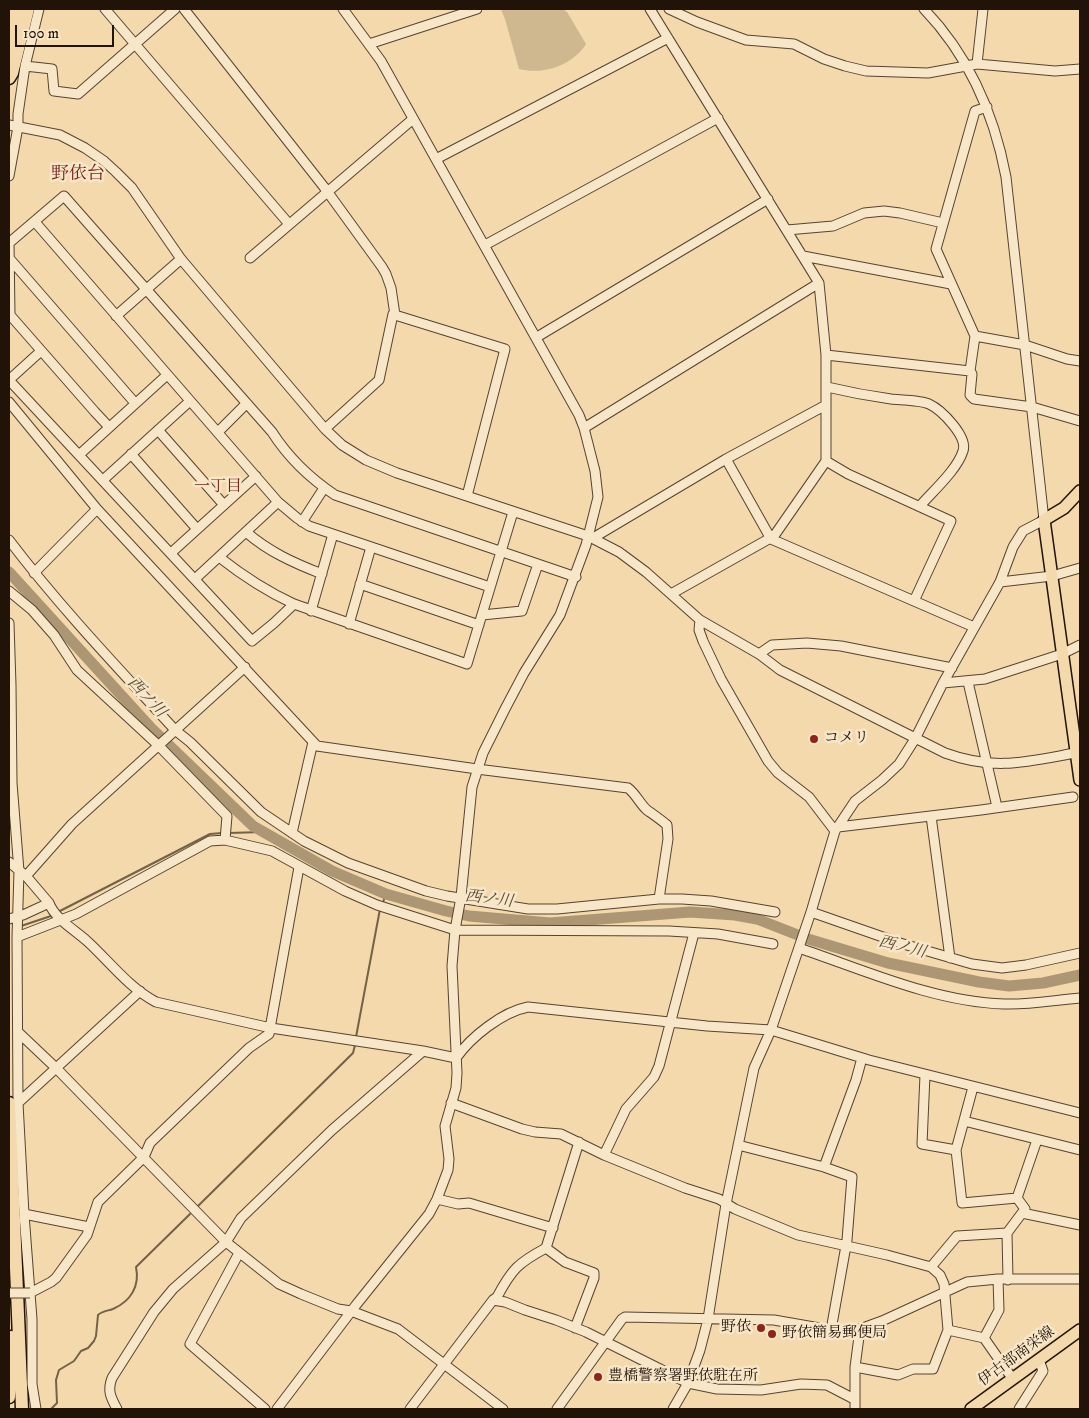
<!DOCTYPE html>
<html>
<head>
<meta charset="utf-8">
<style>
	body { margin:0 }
	#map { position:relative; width:1089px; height:1418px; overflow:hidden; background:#f3d9ab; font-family:"IM FELL DW Pica",serif }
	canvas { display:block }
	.frame { position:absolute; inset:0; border:10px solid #211307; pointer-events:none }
	.scale { position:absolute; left:15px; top:25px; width:99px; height:22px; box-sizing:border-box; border:2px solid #211307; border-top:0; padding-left:6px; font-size:15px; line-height:18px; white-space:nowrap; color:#211307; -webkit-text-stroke:4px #f7e6c8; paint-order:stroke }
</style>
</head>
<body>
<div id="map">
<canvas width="1089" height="1418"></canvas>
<div class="frame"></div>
<div class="scale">100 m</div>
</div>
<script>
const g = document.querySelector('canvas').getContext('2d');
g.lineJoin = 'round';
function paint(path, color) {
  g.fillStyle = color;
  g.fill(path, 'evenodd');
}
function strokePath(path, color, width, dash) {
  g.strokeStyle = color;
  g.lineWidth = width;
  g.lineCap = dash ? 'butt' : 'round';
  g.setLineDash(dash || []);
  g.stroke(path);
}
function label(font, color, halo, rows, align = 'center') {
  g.font = font + ' "IM FELL DW Pica","Noto Serif JP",serif';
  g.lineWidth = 5;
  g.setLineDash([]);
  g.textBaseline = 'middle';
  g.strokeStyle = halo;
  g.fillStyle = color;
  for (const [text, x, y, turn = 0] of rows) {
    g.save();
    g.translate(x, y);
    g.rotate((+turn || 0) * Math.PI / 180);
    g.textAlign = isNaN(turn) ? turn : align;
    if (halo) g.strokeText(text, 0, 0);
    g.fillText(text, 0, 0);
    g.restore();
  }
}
paint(new Path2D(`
	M501,9H563L567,12L586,44C572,66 543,75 519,69L505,19Z`), '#cfb78f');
strokePath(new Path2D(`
	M229,833L262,832
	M382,905L386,894
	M58,912L210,834L222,833
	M21,926L54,915
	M356,1037L380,909
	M198,1206L353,1053L355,1045
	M51,1409L57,1403L56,1380L59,1370L74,1361L81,1351L88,1348L94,1341L96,1336L98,1315C102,1311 107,1311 113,1309C131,1301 140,1286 136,1267L190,1214`), '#746248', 2);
strokePath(new Path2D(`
	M9,572L151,728L253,826L332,871L386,894L446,911L469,916L550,923L690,912L735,915L757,919L808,939L888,963L979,982L1009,986L1043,983L1080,975`), '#ac9673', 11);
const minor = new Path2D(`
	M105,9L289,224
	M184,9L324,187L382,267L386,274L391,288L395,315L393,314L379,380L325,429
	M650,9L819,283L826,355V461L774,536L671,594
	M669,9L697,22L746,40L794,44L824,59L845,66L866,71L928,73L977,64L1055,71L1080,69
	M369,44L477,9
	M977,64L983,9
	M25,66L52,69L54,91L78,94L175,9
	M987,107L975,111L936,249L975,336L970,371L972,374L970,395L974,399L1032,407L1080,421
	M9,125L60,135L85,148L104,161L116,172L132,188L181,259L325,429L342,445L366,460L397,473L588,536L619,552L646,572L700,620L759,654L780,670L945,753C994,771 1026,762 1075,753
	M436,159L668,38
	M9,176L18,127V114L25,66L39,9
	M35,222L278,502L297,518L309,526L490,587
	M787,230L833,226L864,213L884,211L900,213L943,223
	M485,245L718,118
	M803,256L951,284
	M9,258L135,403
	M250,258L413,119
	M395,315L505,349L467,496
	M116,316L181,259
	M975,336L1025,345L1067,359L1080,361
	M537,337L768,199
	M41,351L9,380L252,641L274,623L294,604
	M826,355L970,371
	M827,387C848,392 869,396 891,399C901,400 921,400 929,404C942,410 968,437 963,451C957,470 933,491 920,506
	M9,402L97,509L317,746L477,769L628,788C636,794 640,804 647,810C654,815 660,819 667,825L668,839L659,899
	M109,427L95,412L10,315L9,243L64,196L272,432C288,457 311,479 335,495L576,577
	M584,428L819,283
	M158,430L224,505
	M218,432L246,404
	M80,454L167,375
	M131,454L197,529
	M726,459L771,539L974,627
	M826,461L848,474L951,521L914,601
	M103,480L190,401
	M302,522L324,488
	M246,532C269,552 294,563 322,574
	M593,538L726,459L826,405
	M9,540C60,607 118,668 175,730L190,742L261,812L304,841L348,863L426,891L447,896L528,909H557L659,899H682L711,901L775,912
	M171,553L256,476
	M219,557C243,576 266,591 294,604L467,664L513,512
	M34,573L97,509
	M195,579L278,502
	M1000,582L1052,576L1080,568
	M360,584L479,625
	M9,591L32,610L54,635L77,670L158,745L227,816L225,840
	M311,611L333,534
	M482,615L522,611L538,564
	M700,620L699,630L703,641L721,679L768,761L778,773L809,797L835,831
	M9,623L11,685L12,783L19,871L17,937L18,1103L24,1214L32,1319V1384L36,1409
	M349,624L371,547
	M759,654L772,645L807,643L841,646L952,668
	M968,682L997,807
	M943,683L985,679L1062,654L1080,645
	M931,816L950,958
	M838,827L981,810L1073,797
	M292,833L313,742
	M9,862L26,876L49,903C55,919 75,930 87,941C109,961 129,988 156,1002L271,1028L423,1051L456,1058
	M26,876L72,824L245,667
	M811,912L900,943L972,964L1002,968L1026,965L1080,953
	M9,919L23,915L49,903
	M17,937L76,914L210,841L225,840L272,851L345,891L377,905L455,930L669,931L718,934L773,944
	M799,948C864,970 935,1002 1004,1004C1029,1005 1055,1000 1080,998
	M18,1032L56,1068L226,1242L279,1284L301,1294L338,1309L351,1311L398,1329L503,1409
	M456,1058C471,1037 502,1012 528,1007L707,1026L771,1030L869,1060L1080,1113
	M925,1075L922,1144L956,1150
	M973,1087L956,1150L962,1203L1017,1198L1025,1209L1007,1233
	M18,1103L140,991
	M451,1103L522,1129L535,1132L561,1134L604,1155L685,1188L719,1199L735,1209L798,1235L887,1255L931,1267L940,1275L944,1284L948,1330L984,1338L1012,1378
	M964,1121L1080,1150
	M738,1145L824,1167L852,1177L847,1240L831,1330
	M604,1155L626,1109L654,1077L659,1066L694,933
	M824,1167L856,1080L862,1058
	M1017,1198L1037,1140
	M437,1199L458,1204L469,1203L553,1228
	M1022,1213L1080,1225
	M24,1214L89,1227
	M546,1248L565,1262L594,1273V1278L575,1328
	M239,1253L190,1344L265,1409
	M931,1267L957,1236L1007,1233L1008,1280
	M30,1293L51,1282L56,1278L87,1235L98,1202L144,1157L150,1143L249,1048L269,1034L299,867
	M493,1300L505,1302L525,1310L556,1320L586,1332L688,1383L717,1389L761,1390L801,1384L827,1385L854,1399
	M984,1338L999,1310L998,1279
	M855,1367L898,1375L913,1369H933L948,1330
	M117,1409C111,1398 107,1391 112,1378L154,1312L173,1289L226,1242L241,1218L332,1130L423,1051
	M277,1409L356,1305L429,1214L437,1199L448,1170L449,1159L445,1126L456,1088L457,1073L452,966L455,930L461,897L472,787L483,753L505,709L524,673L560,615L586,545L598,497L595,471L584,428L579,415L381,61L343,9
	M410,1409L493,1300L497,1297C512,1269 518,1263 546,1248L579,1142
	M557,1409L622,1319L625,1317L774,1320L831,1330L860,1329L882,1321L967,1282L998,1279H1080
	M673,1409L688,1383L700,1350L708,1319L726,1204L754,1068L771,1030L811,912L835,831L855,801L882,780L899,764L915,739L943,683L1000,582L1013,547L1023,531L1044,520L1006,177C994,113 969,56 924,9
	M855,1409V1367L860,1329
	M1019,1409L1043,1371L1039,1360`);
const major = new Path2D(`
	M1080,491L1064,508L1044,520L1080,780
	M971,1409L1080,1330`);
const highway = new Path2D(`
	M9,51L16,9
	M9,78L12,73L28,9
	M9,1103L22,1409
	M9,1397L11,1337`);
strokePath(minor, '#564430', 11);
strokePath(major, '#211307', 14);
strokePath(highway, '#211307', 15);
strokePath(minor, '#f7e6c8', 9);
strokePath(major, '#f3d9ab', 11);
strokePath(highway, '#f3d9ab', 12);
const minorBridge = new Path2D(`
	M9,1293H30`);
strokePath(minorBridge, '#564430', 11, []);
strokePath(minorBridge, '#f7e6c8', 9);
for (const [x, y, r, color] of [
	[814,739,5,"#8f2418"],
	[761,1328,5,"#8f2418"],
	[772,1334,5,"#8f2418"],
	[598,1377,5,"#8f2418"]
]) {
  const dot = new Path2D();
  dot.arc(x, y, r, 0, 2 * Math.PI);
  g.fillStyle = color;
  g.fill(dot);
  strokePath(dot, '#f7e6c8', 2);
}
label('15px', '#211307', '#f7e6c8', [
	["コメリ",824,739],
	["野依",751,1328,"right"],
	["野依簡易郵便局",782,1334],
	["豊橋警察署野依駐在所",608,1377]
], 'left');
label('15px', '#211307', '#f7e6c8', [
	["伊古部南栄線",1017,1357,-36]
]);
label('16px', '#7a1f14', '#f7e6c8', [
	["一丁目",218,488]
]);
label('italic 16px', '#594732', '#f7e6c8', [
	["西ノ川",146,698,47],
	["西ノ川",489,900,7],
	["西ノ川",902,948,14]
]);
label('18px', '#7a1f14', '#f7e6c8', [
	["野依台",78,175]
]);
</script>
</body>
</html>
